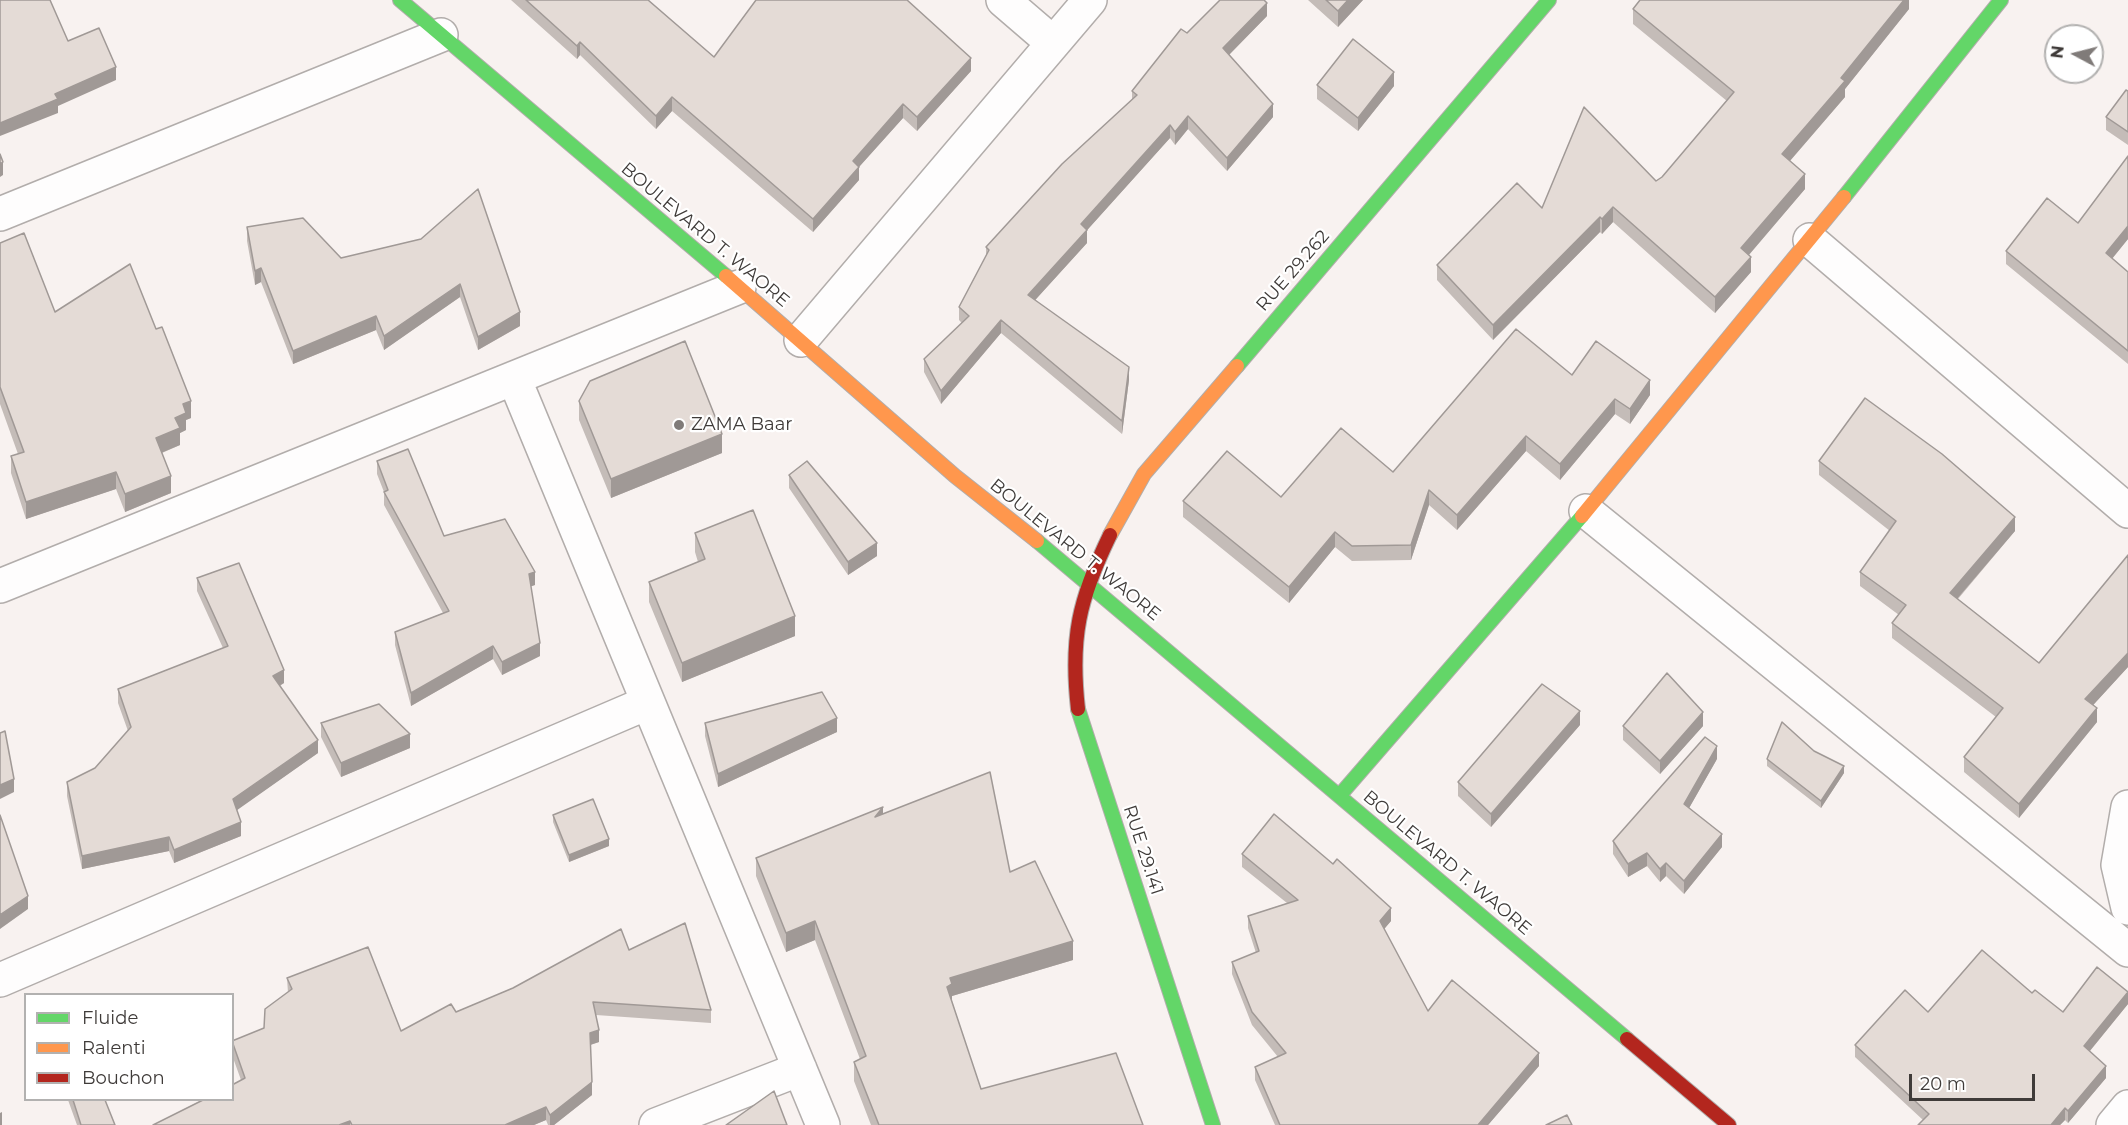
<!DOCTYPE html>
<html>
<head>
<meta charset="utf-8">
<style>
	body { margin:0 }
	#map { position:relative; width:2128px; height:1125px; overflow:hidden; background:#f8f2f0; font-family:Montserrat,sans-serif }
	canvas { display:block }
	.legend { position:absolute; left:24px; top:993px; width:210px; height:108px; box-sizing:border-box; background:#fff; border:2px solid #b2b1b0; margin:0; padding:8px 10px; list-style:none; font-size:18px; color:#3f3b39 }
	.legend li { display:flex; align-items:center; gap:12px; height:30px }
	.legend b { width:30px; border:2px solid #b2b1b0 }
	.north { position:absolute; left:2044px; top:24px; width:60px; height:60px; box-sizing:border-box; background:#fff; border:2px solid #b2b1b0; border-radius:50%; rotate:277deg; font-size:16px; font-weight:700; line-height:24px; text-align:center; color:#3f3b39 }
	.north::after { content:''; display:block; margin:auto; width:21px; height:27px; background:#807b79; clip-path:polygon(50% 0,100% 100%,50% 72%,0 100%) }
	.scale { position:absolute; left:1909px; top:1074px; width:126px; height:27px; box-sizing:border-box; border:3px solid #3f3b39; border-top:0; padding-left:8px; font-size:18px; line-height:21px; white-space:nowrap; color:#3f3b39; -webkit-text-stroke:4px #fff; paint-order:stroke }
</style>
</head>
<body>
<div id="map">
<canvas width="2128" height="1125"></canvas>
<ul class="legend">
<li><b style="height:8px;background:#63d668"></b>Fluide</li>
<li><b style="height:8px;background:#ff974d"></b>Ralenti</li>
<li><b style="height:8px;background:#b3261e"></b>Bouchon</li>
</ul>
<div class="north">N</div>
<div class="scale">20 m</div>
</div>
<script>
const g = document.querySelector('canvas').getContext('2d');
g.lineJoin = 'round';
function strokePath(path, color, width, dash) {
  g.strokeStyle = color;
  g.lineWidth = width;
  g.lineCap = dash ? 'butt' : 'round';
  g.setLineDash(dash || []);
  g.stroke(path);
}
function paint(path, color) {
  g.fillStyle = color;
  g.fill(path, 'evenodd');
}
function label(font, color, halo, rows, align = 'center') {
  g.font = font + ' Montserrat,sans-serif';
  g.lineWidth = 4.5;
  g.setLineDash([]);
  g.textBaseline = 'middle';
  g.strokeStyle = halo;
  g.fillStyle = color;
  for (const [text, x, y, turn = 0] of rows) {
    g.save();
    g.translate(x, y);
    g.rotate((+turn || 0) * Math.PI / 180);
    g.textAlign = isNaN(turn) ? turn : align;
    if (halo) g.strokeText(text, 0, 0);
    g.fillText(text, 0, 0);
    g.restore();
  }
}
const street = new Path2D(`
	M1003,0L1053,43
	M0,214L441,35
	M1810,240L2128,511
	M801,340L1090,0
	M514,378L823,1125
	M1586,511L2128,950
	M0,586L739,287
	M2128,807L2118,865L2128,908
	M0,980L647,703
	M656,1125L800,1069
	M2113,1125L2128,1107`);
const fast = new Path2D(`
	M400,0L726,276
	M1844,197L2001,0
	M1237,366L1549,0
	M1037,541L1627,1039
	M1078,709L1213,1125
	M1340,795L1582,516`);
const slow = new Path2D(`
	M726,276L955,476L1037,541
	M1582,516L1844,197
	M1110,535L1144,474L1237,366`);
const jam = new Path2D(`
	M1078,709C1070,638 1079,599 1110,535
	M1627,1039L1729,1125`);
strokePath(street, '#b2adab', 36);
strokePath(fast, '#b2adab', 16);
strokePath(slow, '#b2adab', 16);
strokePath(jam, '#b2adab', 16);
strokePath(street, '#fefdfd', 33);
strokePath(fast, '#63d668', 14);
strokePath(slow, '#ff974d', 14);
strokePath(jam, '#b3261e', 14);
paint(new Path2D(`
	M511,0H648L714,57L971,71L917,131L903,118L859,167V180L813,232L672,111L656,129L580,55L577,59Z
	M1308,0H1363L1338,27Z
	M1909,0V9L1845,89V97L1790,161L1805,189L1749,255L1751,272L1715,313L1613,222L1602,234L1600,232L1493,340L1437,280V265L1542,208L1656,181L1662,177L1727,101L1633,24V9Z
	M1267,16L1229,55L1273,117L1227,171L1188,129L1175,145L1170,138L1087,230V243L1035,300L1129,380L1122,434L1001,333L941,404L924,372V359L962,323L959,320V307L986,257V247L1132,100V91L1187,33Z
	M1317,85L1394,86L1358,131L1317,99Z
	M2128,91V145L2106,130V117Z
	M2128,156V239L2112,259L2128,272V364L2006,264V251L2078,223Z
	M247,227L341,258L421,239L520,326L478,350L460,297L384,350L376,330L293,364L261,282L255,285L247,241Z
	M0,243L55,312L191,418L186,420V430L180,433V445L162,453L171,493L125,512L116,489L26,519L11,473V456L18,454L0,404Z
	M1572,375L1650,395L1630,424L1615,414L1560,480L1526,451L1457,530L1429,505L1411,560L1352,561L1335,547L1289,603L1183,517V501L1281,497L1393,472Z
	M579,401L722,453L611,498L579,420Z
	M377,461L444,536L535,585L531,586L540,656L502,675L493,659L411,706L395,645V632L443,613L384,505V492L377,474Z
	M1819,461L2015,531L1958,599L2039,663L2128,555V667L2093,705L2097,722L2019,818L1964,772V757L1996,717L1892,638V623L1899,615L1860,586V572L1890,531L1819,475Z
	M789,475L877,556L848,575L789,488Z
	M695,533L795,636L682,682L649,602V582L698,562L695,552Z
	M197,578L284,683L280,686L318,753L236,810L241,836L174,863L169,851L82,869L67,796V782L95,768L128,731L118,703V689L223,648L197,591Z
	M321,723L410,748L341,777L321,737Z
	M705,723L837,732L718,787L705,736Z
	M1580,725L1491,827L1458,796V782Z
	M1623,726H1703L1660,774L1623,740Z
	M1717,759L1689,808L1722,847L1684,894L1666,876L1660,882L1647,866L1628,877L1613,854V841Z
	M1767,759L1844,773L1821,808L1767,766Z
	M883,814L1010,872L1073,960L952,996V1001L981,1089L1143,1125H871L854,1081V1062L860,1059L815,940L786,952L756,876V858Z
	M553,815L609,846L569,862L553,822Z
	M1242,854L1391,921L1384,929L1428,1011L1539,1066L1488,1125H1275L1255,1080V1067L1278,1057L1252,1025L1232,974V962L1256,953L1248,928V916L1287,903L1242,867Z
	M629,950L711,1010V1023L596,1015L599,1042L590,1045L592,1095L554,1125H548L546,1120L534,1125H153L241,1080L232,1055V1041L264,1028L288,993L287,978L401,1031Z
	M2128,992V1004L2090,1051L2106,1078L2068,1123L2065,1120L2060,1125H1918L1923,1120L1855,1057V1045L1928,1012L2032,993L2063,1012Z
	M68,1100H105L115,1125H77Z`), '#c4bcb8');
paint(new Path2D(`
	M1348,0H1363L1338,27V11Z
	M1904,0H1909V9L1845,89V97L1782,170V154L1841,78Z
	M1267,3V16L1223,61V48Z
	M580,42V55L577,59V46Z
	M971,58V71L917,131V117Z
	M116,67V80L58,106V113L0,136V123L55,94Z
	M1394,72V86L1358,131V118Z
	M672,97V111L656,129V116Z
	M903,104V118L859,167V180L813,232V219L853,161Z
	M1273,104V117L1227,171V158Z
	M1188,116V129L1175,145V132Z
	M1170,125V138L1081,237V224Z
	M3,162V175L0,177V164Z
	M1805,174V189L1741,264V248Z
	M1613,207V222L1602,234V219Z
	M1600,217V232L1493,340V325Z
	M2128,226V239L2106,266V253Z
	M1087,230V243L1028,308V295Z
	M1751,257V272L1715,313V297Z
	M261,268V282L255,285V271Z
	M460,284V297L384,350V336Z
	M520,312V326L478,350V337Z
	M376,316V330L293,364V351Z
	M1001,320V333L941,404V391Z
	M1129,367V380L1122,434V421Z
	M1650,380V395L1630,424V409Z
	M1615,399V414L1560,480V464Z
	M191,401V418L186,420V430L180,433V445L156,455V438L175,418L183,404Z
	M722,434V453L611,498V479Z
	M1526,436V451L1457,530V515Z
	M116,472V489L26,519V502Z
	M171,476V493L125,512V494Z
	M1429,490V505L1411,560V545Z
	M2015,517V531L1950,607V593Z
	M1335,532V547L1289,603V587Z
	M877,543V556L848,575V562Z
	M535,572V585L529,587V574Z
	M795,616V636L682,682V663Z
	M540,643V656L502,675V662Z
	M493,646V659L411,706V693Z
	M2128,653V667L2085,714V699Z
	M284,670V683L273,689V676Z
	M2097,708V722L2019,818V804Z
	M1580,711V725L1491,827V814Z
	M1703,712V726L1660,774V761Z
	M837,718V732L718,787V774Z
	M410,734V748L341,777V763Z
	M318,740V753L233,813V799Z
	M1717,746V759L1684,817V804Z
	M1844,766V773L1821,808V801Z
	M14,779V792L0,799V785Z
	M883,807V826L875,817Z
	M241,822V836L174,863V850Z
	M1722,834V847L1684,894V881Z
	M169,837V851L82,869V856Z
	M609,839V846L569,862V855Z
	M1647,853V866L1628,877V864Z
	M1666,863V876L1660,882V869Z
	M28,896V909L0,929V915Z
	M1391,908V921L1380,934V921Z
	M815,921V940L786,952V933Z
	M1073,941V960L952,996V1003L947,987L950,978Z
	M2128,992V1004L2084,1058V1046Z
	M599,1030V1042L590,1045V1033Z
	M1539,1053V1066L1488,1125H1478Z
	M2106,1066V1078L2068,1123V1111Z
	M592,1082V1095L554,1125H550V1115Z
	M546,1107V1120L534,1125H505Z
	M2065,1108V1120L2060,1125H2051Z
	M2,1112V1125H0V1113Z
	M350,1121V1125H339Z`), '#a09996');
const building = new Path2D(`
	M0,0H50L68,41L99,28L116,67L55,94L58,99L0,123Z
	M526,0H648L714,57L756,0H907L971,58L917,117L903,104L853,161L859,167L813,219L672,97L656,116L580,42L577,46Z
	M1220,0H1264L1267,3L1223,48L1273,104L1227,158L1188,116L1175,132L1170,125L1081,224L1087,230L1028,295L1129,367L1122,421L1001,320L941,391L924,359L969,316L959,307L989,250L986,247L1062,164L1137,95L1132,91L1181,29L1187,33Z
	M1326,0H1348L1338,11Z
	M1640,0H1904L1841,78L1845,81L1782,154L1805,174L1741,248L1751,257L1715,297L1613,207L1602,219L1600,217L1493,325L1437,265L1517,183L1542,208L1584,107L1656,181L1662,177L1734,92L1633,9Z
	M1353,39L1394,72L1358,118L1317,85Z
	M2126,90L2128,91V132L2106,117Z
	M0,154L3,162L0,164Z
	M2128,156V226L2106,253L2128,272V351L2006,251L2047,198L2078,223Z
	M478,189L520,312L478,337L460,284L384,336L376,316L293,351L261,268L255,271L247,227L303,218L341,258L421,239Z
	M24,233L55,312L130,264L156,329L162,327L191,401L183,404L186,413L175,418L180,428L156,438L171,476L125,494L116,472L26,502L11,456L24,452L0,387V243Z
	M1516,329L1572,375L1596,341L1650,380L1630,409L1615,399L1560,464L1526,436L1457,515L1429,490L1411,545L1352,546L1335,532L1289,587L1183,501L1227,451L1281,497L1341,428L1393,472Z
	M685,341L722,434L611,479L579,401L590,381Z
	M1865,398L1942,454L2015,517L1950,593L2039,663L2128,555V653L2085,699L2097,708L2019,804L1964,757L2003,708L1892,623L1906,605L1860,572L1896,521L1819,461Z
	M408,449L444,536L505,519L535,572L529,574L540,643L502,662L493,646L411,693L395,632L449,611L384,492L388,490L377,461Z
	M807,461L877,543L848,562L789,475Z
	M753,510L795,616L682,663L649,582L705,559L695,533Z
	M239,563L284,670L273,676L318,740L233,799L241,822L174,850L169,837L82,856L67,782L95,768L131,727L118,689L228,646L197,578Z
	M1667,673L1703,712L1660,761L1623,726Z
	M1542,684L1580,711L1491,814L1458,782Z
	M822,692L837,718L718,774L705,723Z
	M379,704L410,734L341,763L321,723Z
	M1782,722L1814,751L1844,766L1821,801L1767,759Z
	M5,731L14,779L0,785V733Z
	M1705,737L1717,746L1684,804L1722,834L1684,881L1666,863L1660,869L1647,853L1628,864L1613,841Z
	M990,772L1010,872L1035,861L1073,941L950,978L952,984L947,987L981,1089L1116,1053L1143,1125H879L854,1062L866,1056L815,921L786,933L756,858L883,807L875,817Z
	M593,799L609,839L569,855L553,815Z
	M1274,814L1333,864L1337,859L1391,908L1380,921L1428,1011L1452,980L1539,1053L1478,1125H1280L1255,1067L1286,1053L1252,1012L1232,962L1259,951L1248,916L1298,900L1242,854Z
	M0,815L28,896L0,915Z
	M685,923L711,1010L593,1002L599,1030L590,1033L592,1082L550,1115L546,1107L505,1125H352L350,1121L339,1125H153L203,1100H232V1085L245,1078L232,1041L264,1028L265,1009L292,989L287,978L368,947L401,1031L451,1004L456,1012L513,988L621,929L629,950Z
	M1982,950L2032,993L2035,990L2063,1012L2097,967L2128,992L2084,1046L2106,1066L2068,1111L2065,1108L2051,1125H1918L1929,1114L1855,1045L1905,990L1928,1012Z
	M774,1091L787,1125H726Z
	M73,1100H105L115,1125H81Z
	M1567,1115L1572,1125H1546Z`);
paint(building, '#e4dbd6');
strokePath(building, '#a09996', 1.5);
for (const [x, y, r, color] of [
	[679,425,6,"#807b79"]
]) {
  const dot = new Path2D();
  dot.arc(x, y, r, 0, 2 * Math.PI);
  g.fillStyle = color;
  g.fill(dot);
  strokePath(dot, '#fff', 2);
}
label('18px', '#3f3b39', '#fff', [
	["BOULEVARD T. WAORE",705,235,40],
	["RUE 29.262",1293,271,-49],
	["BOULEVARD T. WAORE",1075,550,39],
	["RUE 29.141",1143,850,72],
	["BOULEVARD T. WAORE",1447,863,40]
]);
label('18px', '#3f3b39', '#fff', [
	["ZAMA Baar",691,425]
], 'left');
</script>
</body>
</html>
